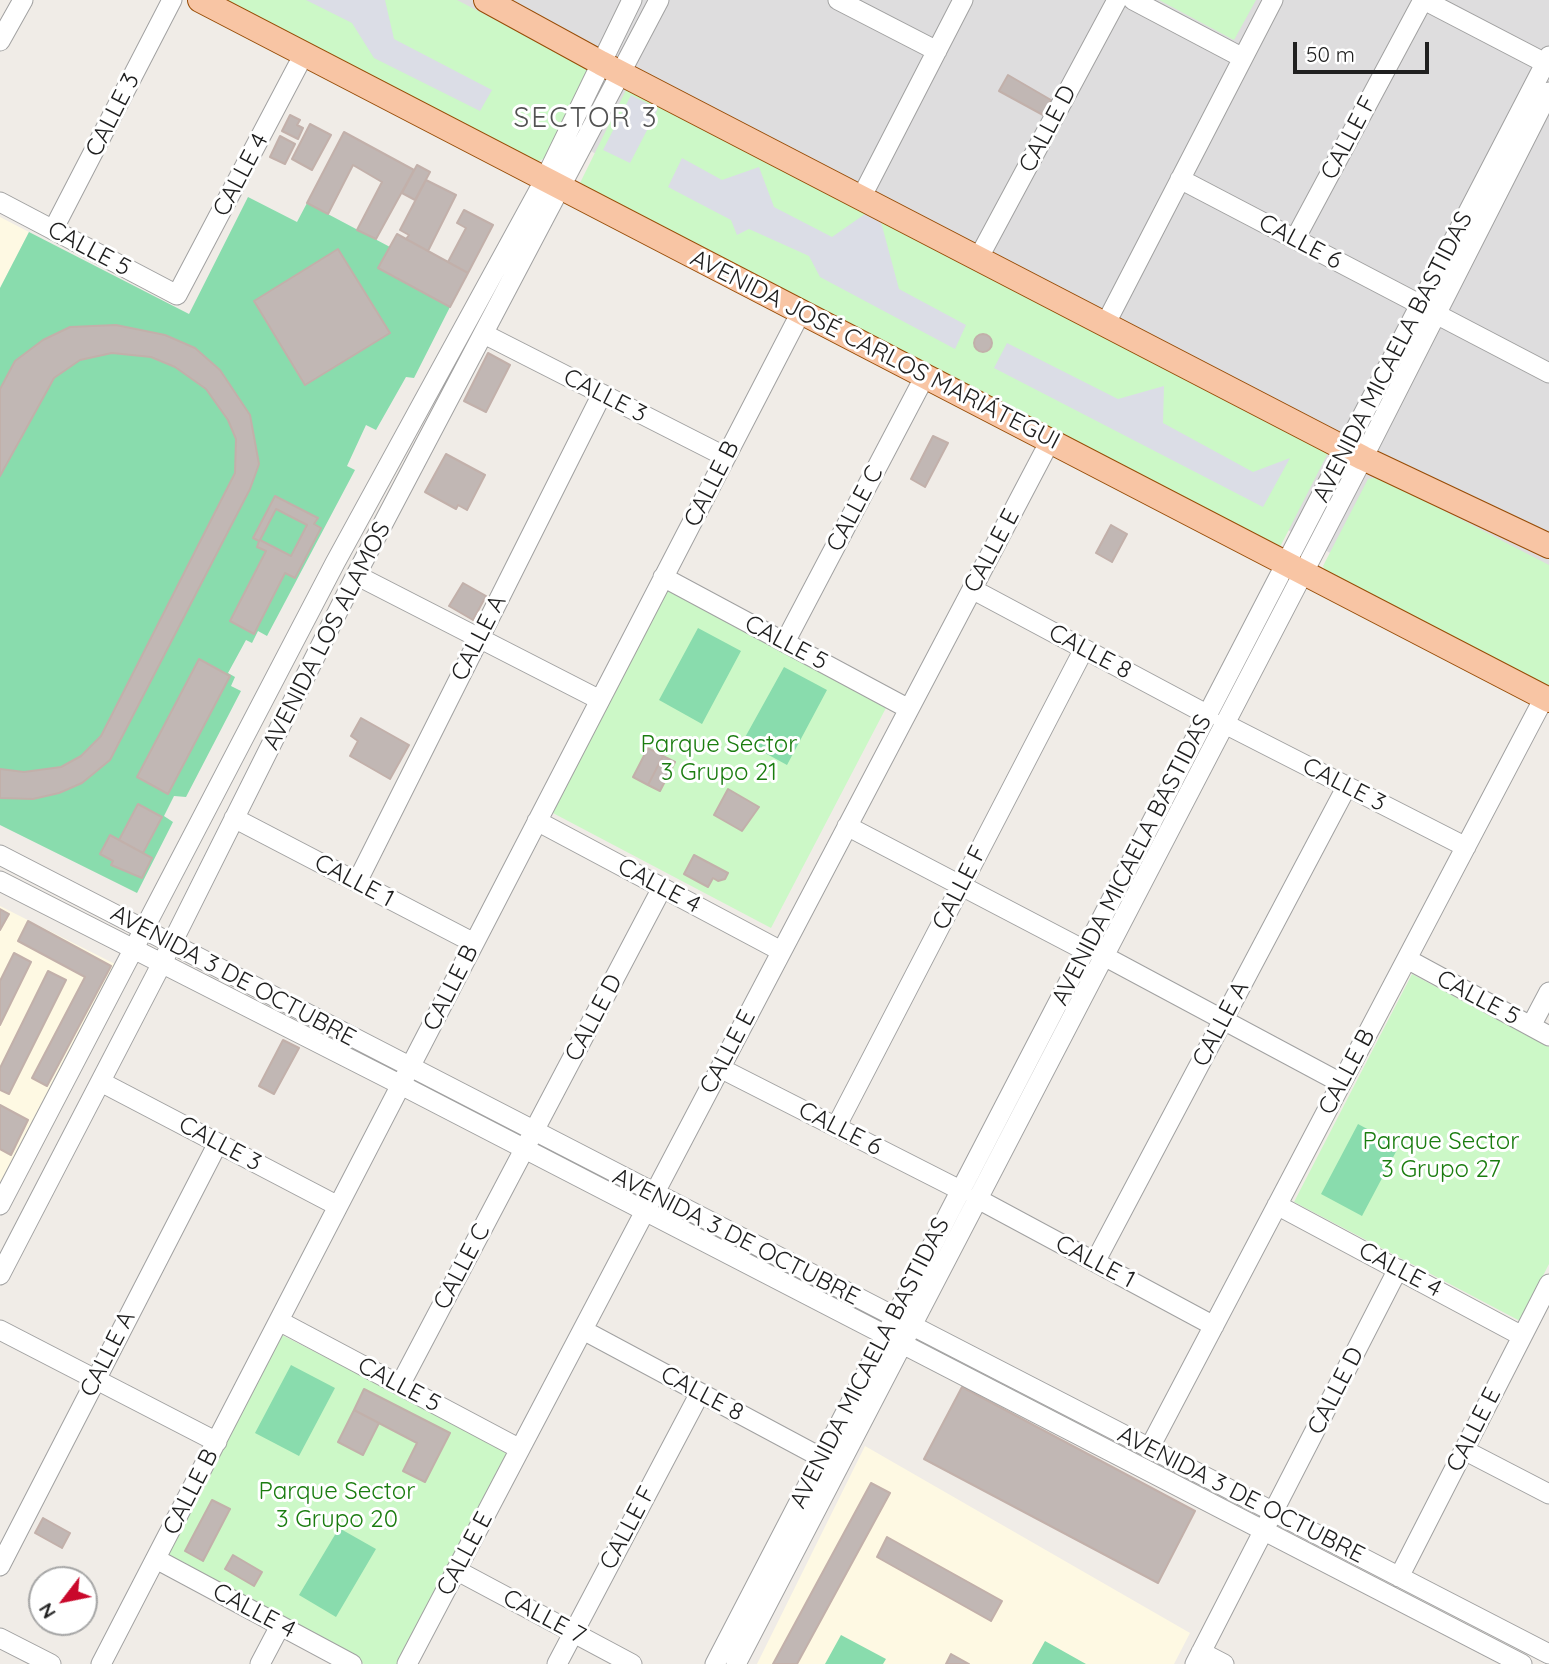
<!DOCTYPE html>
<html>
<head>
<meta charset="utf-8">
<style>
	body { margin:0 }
	#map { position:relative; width:1549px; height:1664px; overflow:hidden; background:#f0ece7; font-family:Quicksand,sans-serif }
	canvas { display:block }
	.north { position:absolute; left:28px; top:1566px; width:70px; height:70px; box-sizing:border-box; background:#fff; border:2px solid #a6a6a6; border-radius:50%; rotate:238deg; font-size:19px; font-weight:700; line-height:28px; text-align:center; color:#202020 }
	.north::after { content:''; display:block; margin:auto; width:24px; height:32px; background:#c9082b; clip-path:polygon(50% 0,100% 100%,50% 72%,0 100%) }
	.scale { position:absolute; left:1293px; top:42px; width:136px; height:32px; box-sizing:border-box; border:4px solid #202020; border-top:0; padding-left:9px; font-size:21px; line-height:24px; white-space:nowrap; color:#202020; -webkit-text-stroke:5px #fff; paint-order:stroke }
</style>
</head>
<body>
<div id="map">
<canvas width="1549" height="1664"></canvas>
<div class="north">N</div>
<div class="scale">50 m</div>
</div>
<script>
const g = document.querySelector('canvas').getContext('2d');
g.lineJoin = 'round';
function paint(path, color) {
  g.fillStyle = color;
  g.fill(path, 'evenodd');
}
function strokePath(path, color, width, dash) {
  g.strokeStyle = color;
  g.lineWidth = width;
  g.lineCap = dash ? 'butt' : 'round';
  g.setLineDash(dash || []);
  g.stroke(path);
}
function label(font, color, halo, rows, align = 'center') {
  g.font = font + ' Quicksand,sans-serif';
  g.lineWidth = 6;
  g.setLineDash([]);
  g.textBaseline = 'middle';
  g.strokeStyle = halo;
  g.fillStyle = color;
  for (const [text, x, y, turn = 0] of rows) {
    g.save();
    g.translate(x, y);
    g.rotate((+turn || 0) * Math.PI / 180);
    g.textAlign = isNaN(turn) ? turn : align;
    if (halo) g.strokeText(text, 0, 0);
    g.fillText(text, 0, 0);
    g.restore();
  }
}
paint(new Path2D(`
	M313,0H1549V672Z`), '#deddde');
paint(new Path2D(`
	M0,217L29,232L0,288Z
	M0,906L115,964L0,1185Z
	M865,1446L1190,1633L1174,1664H757Z`), '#fef9e3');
paint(new Path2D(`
	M222,0H457L584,66L589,76L545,158L535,163Z
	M1159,0H1256L1234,40Z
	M627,88L1330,449L1280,547L580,183Z
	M1379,477L1549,565V689L1327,575L1323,566L1368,479Z
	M667,590L887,706L771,928L551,812Z
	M1412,974L1549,1047V1264L1520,1321L1294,1202Z
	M282,1335L509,1451L399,1664H364L167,1558Z`), '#ccf8c7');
paint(new Path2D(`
	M248,197L297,222L307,203L390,247L379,269L450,307L414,378L406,377L376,430L366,425L347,466L355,470L267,636L258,631L252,643L246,640L228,673L235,677L231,686L241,691L186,797L174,796L164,816L173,822L137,893L0,825V288L29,232L189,314Z
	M698,628L741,651L702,724L659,700Z
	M784,667L827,690L787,765L743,741Z
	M1358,1124L1399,1146L1362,1216L1321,1194Z
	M291,1365L335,1388L299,1456L255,1433Z
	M339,1528L376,1549L336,1617L299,1595Z
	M841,1635L886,1659L883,1664H825Z
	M1045,1641L1086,1664H1032Z`), '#89dcad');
paint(new Path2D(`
	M306,0H385L394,39L492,90L480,111L374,58L352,23Z
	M631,95L658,109L630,163L603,150Z
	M682,158L722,180L759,167L774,207L832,237L865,214L881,222L899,289L966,325L955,349L820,277L809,256L749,229L737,235L731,220L668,187Z
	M1007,343L1118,399L1164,386L1163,423L1253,472L1290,458L1263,507L994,368Z`), '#dbdde6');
const building = new Path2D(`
	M1008,75L1051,100L1043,115L999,91Z
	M290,115L300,120L297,125L303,128L298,139L282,131Z
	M310,124L331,135L312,170L292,159Z
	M344,132L414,170L376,239L357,230L382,182L353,165L328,214L307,203Z
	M280,136L295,144L285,164L270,157Z
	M417,165L430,172L415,200L402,193Z
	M426,180L456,195L428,251L406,239L409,235L400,230Z
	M464,210L493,225L468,273L448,262L466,228L457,223Z
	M397,234L468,273L450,307L378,268Z
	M338,249L390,333L305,385L254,301Z
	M116,325L165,335L195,348L220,370L250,415L259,464L250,489L110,760L82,783L59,793L33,799L0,798V769L24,772L61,767L81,756L101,736L235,473L236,439L228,420L206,389L175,367L151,357L112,353L80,360L54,378L0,476V389L15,361L43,340L70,327Z
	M974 343a9 9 0 1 1 18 0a9 9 0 1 1-18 0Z
	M488,353L510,365L486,412L464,401Z
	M933,436L948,443L925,487L911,479Z
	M446,454L485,475L467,510L458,505L456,509L425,492Z
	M275,496L318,518L314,524L321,528L295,578L285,573L254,634L230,621L266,551L257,547L259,541L253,538ZM276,509L307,525L291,556L260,540Z
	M1111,525L1127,534L1112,562L1096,553Z
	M463,583L486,596L473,620L449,606Z
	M199,659L230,676L168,794L137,777Z
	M361,718L409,745L390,779L350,756L358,741L351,736Z
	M648,748L663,756L648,785L633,777Z
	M663,756L675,762L660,791L648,785Z
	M728,789L759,807L742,831L714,815Z
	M138,804L162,817L143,853L119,840Z
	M110,835L152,858L142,878L111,865L113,861L100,854Z
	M694,855L728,873L725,879L718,881L713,878L708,887L684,874Z
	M0,909L9,914L0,930Z
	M28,921L111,966L47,1086L32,1078L85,977L18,941Z
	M14,953L31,962L0,1025V981Z
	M48,971L66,980L9,1094L0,1090V1068Z
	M283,1040L299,1048L274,1094L259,1086Z
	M0,1105L28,1120L11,1155L0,1149Z
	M962,1387L1195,1511L1158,1583L924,1459Z
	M364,1389L450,1433L425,1482L403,1471L417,1443L354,1410Z
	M354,1410L379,1423L363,1455L338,1442Z
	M871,1483L890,1493L797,1664H773Z
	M212,1500L230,1509L203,1561L185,1551Z
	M43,1518L70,1533L62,1548L35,1533Z
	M887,1537L1002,1601L991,1621L877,1557Z
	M233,1555L262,1572L254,1586L225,1569Z
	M951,1654L969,1664H946Z`);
paint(building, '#c1b7b4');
strokePath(building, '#c2b0aa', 2);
const minor = new Path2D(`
	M838,0L937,51
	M1133,0L1243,58
	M1424,0L1549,65
	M0,41L23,0
	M1180,179L1419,304
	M862,196L963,0
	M0,202L177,295L304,54
	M53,230L172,0
	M1295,239L1423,0
	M979,257L1117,0
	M1436,314L1549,373
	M1106,323L1273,0
	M484,334L726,457
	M356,575L600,700
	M663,577L909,709
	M972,589L1208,715
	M785,642L925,376
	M1223,723L1466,847
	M234,818L474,943
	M537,821L781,951
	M847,826L1086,951
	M0,855C514,1125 1032,1388 1549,1654
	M0,881L401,1085L1522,1664
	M357,882L602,394
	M1102,955L1341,1083
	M1407,959L1549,1036
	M1531,1026L1549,992
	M720,1068L960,1190
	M101,1082L338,1206
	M836,1127L1084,649
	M976,1198L1214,1326
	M0,1205L335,563L545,179L632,0
	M1277,1205L1522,1336
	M1095,1262L1347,786
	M0,1275L161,965L356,575L659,0
	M279,1321L520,1449
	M0,1330L217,1442
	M583,1330L822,1458
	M400,1385L662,888
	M1150,1447L1544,698
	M1464,1450L1549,1494
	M156,1559L352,1664
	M0,1566L218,1143
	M456,1570L632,1664
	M1399,1577L1549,1284
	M0,1638L51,1664
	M1201,1652L1224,1664
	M101,1664L801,312
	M260,1664L280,1626
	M407,1664L1050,441
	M557,1664L700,1393
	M715,1664L1549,56
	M736,1664L1363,458L1549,92
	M1195,1664L1398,1269`);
const major = new Path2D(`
	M200,0L1549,700
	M486,0L601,63L1363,458L1549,546`);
strokePath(minor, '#a1a1a1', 21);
strokePath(major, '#974c06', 26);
strokePath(minor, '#fff', 19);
strokePath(major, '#f8c5a4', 24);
label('24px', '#202020', '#fff', [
	["CALLE 3",113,115,-63],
	["CALLE D",1048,129,-62],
	["CALLE F",1349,138,-62],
	["CALLE 4",241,175,-62],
	["CALLE 6",1300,242,28],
	["CALLE 5",89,249,28],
	["AVENIDA JOSÉ CARLOS MARIÁTEGUI",875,350,27],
	["AVENIDA MICAELA BASTIDAS",1393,357,-63],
	["CALLE 3",605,396,27],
	["CALLE B",712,484,-63],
	["CALLE C",855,509,-62],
	["CALLE E",992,551,-62],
	["AVENIDA LOS ALAMOS",327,636,-63],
	["CALLE A",479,638,-63],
	["CALLE 5",786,643,28],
	["CALLE 8",1090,652,28],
	["CALLE 3",1344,785,27],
	["AVENIDA MICAELA BASTIDAS",1132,860,-63],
	["CALLE 1",354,881,28],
	["CALLE 4",659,886,28],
	["CALLE F",960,888,-63],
	["AVENIDA 3 DE OCTUBRE",233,976,28],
	["CALLE B",451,988,-63],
	["CALLE 5",1478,998,28],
	["CALLE D",594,1018,-62],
	["CALLE A",1221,1024,-62],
	["CALLE E",728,1052,-62],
	["CALLE B",1347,1072,-62],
	["CALLE 6",840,1129,27],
	["CALLE 3",220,1144,28],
	["AVENIDA 3 DE OCTUBRE",736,1237,27],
	["CALLE 1",1095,1262,28],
	["CALLE C",462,1267,-62],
	["CALLE 4",1400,1270,28],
	["CALLE A",108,1354,-63],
	["AVENIDA MICAELA BASTIDAS",870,1363,-63],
	["CALLE 5",399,1385,28],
	["CALLE D",1336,1391,-63],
	["CALLE 8",702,1394,28],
	["CALLE E",1474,1430,-63],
	["CALLE B",191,1492,-63],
	["AVENIDA 3 DE OCTUBRE",1241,1495,27],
	["CALLE F",628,1528,-62],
	["CALLE E",465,1554,-62],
	["CALLE 4",254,1611,28],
	["CALLE 7",544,1617,28]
]);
label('24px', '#1b7d10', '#fff', [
	["Parque Sector",719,745],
	["3 Grupo 21",719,773],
	["Parque Sector",1441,1142],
	["3 Grupo 27",1441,1170],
	["Parque Sector",337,1492],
	["3 Grupo 20",337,1520]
]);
g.letterSpacing = '2px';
label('28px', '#535353', '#fff', [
	["SECTOR 3",586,119]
]);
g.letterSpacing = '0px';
</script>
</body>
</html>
